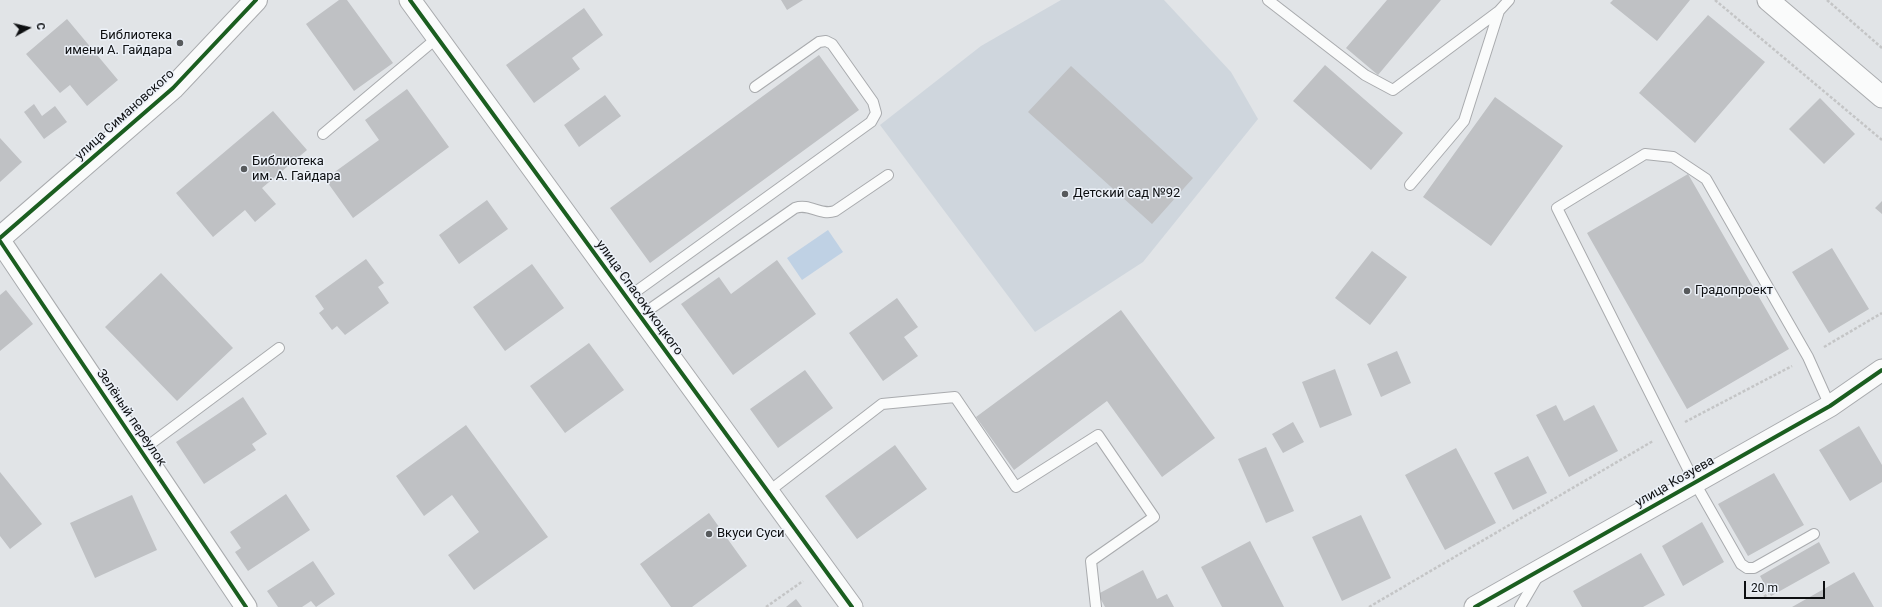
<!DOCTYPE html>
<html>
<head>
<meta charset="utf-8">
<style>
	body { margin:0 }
	#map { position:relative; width:1882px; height:607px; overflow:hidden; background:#e1e4e7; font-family:Roboto,sans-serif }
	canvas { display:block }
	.north { position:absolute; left:8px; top:8px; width:40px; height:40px; -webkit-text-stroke:3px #ecf1f8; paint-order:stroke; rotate:82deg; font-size:11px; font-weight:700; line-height:16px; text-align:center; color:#0d0f11 }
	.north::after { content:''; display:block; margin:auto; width:14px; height:18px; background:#0d0f11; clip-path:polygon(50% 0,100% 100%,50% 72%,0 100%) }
	.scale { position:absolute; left:1744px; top:581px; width:81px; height:18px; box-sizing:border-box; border:2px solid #0d0f11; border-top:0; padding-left:5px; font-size:12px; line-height:14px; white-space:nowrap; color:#0d0f11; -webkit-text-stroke:3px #ecf1f8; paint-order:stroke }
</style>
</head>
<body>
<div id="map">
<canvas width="1882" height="607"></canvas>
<div class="north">С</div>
<div class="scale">20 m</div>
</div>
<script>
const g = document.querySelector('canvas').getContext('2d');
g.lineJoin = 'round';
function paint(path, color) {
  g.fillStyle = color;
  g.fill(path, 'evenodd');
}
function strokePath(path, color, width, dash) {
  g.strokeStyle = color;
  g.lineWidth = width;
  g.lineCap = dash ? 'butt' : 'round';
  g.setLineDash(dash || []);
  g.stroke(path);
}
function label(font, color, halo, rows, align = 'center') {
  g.font = font + ' Roboto,sans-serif';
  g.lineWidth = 3;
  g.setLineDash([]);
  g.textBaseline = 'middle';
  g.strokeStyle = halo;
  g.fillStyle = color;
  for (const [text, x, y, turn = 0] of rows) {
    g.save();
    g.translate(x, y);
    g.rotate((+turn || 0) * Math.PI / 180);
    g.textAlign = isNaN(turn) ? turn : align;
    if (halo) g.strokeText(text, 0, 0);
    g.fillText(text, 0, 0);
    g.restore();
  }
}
paint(new Path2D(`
	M1061,0H1164L1231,72L1258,119L1143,262L1035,332L880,125L981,46Z`), '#cfd6dd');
paint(new Path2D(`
	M828,230L843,252L802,280L787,258Z`), '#bfd1e4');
paint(new Path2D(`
	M339,0H347L393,63L354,91L306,24Z
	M781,0H803L787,10Z
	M1387,0H1441L1378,75L1346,48Z
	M1613,0H1690L1657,41L1610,3Z
	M584,8L603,35L572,58L580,69L534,103L506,65Z
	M1708,15L1765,62L1695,143L1639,93Z
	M67,19L118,80L87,106L70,85L60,93L26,54Z
	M819,55L859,110L650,263L610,208Z
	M1325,65L1403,133L1371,170L1293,101Z
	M1071,66L1193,178L1152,224L1028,112Z
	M407,89L449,147L353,218L325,179L379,140L365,120Z
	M605,95L621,116L579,147L564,125Z
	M1495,97L1563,146L1491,246L1423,197Z
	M1820,98L1855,134L1824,164L1789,129Z
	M34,104L42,116L55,106L67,122L44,139L24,112Z
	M273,111L307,150L262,188L276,204L255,222L245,210L213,237L176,193Z
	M0,138L22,162L0,182Z
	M1688,174L1789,349L1687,409L1587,233Z
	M487,200L508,229L459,264L439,235Z
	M1882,201V214L1875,208Z
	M1832,248L1869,309L1829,333L1792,272Z
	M1372,251L1407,277L1370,325L1335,298Z
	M366,259L384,283L378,287L389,303L345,335L337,326L332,330L319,313L324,309L315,296Z
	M777,260L816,314L733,375L681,304L719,277L731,294Z
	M532,264L564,308L505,351L473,307Z
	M161,273L233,348L177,401L105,327Z
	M6,290L33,324L0,351V295Z
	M897,298L918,327L904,337L918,356L883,381L849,333Z
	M1121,310L1215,438L1162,477L1107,401L1014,470L976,417Z
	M589,343L624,390L565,433L530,386Z
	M1397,351L1411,383L1381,397L1367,364Z
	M1335,369L1352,415L1320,428L1302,382Z
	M805,370L833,408L778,448L750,409Z
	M243,397L267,434L252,444L256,450L204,484L176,442Z
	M1556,405L1564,421L1594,405L1618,451L1569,477L1536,415Z
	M1293,422L1304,442L1283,453L1272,434Z
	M466,425L548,537L474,590L448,555L479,532L452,495L424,516L396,476Z
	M1859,426L1882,465V482L1850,501L1819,450Z
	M895,445L927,489L857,539L825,496Z
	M1266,447L1294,511L1266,523L1238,459Z
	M1456,448L1496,523L1445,550L1405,475Z
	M1528,456L1547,493L1513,510L1494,473Z
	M0,472L42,524L10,549L0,536Z
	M1774,473L1804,525L1748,556L1718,504Z
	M286,494L310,530L248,571L235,552L241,548L230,532Z
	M132,495L157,550L95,578L70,523Z
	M709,513L747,566L692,607H671L640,564Z
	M1361,515L1391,578L1342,601L1312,537Z
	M1702,522L1724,562L1683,586L1662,546Z
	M1250,541L1284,607H1222L1201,567Z
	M1819,542L1830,563L1771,596L1760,576Z
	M1641,553L1665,595L1643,607H1582L1573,591Z
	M313,561L335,594L316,607L311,601L302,607H278L267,591Z
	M1143,570L1157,599L1167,594L1174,607H1105L1098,594Z
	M1854,572L1874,607H1792Z
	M796,599L802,607H786Z`), '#bfc1c4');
const service = new Path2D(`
	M1268,0L1365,75L1393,90L1499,11
	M323,134L437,38
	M1410,185L1464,121L1499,11L1509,0
	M627,298L871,122L876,113L873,102L832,44L826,41L819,42L755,87
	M640,316L795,208C810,203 820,216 835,211L888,175
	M141,451L279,348
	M768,492L882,404L955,397L1016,487L1098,435L1154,517L1091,561L1096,607
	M1814,534L1754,568H1747L1741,564L1695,483L1557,208L1645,154L1673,157L1706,179L1808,357L1830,406
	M1520,607L1538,576`);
const minor = new Path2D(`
	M410,0L852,607
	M1768,0L1882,97
	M0,241L246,607
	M1475,607L1830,406L1882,370`);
const tertiary = new Path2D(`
	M0,238L173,88L256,0`);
strokePath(service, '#a9abae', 12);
strokePath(minor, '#a9abae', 23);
strokePath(tertiary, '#a9abae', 24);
strokePath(new Path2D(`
	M1715,0L1882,140
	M1827,0L1882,48
	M1824,347L1882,313
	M1685,422L1792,366
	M1760,586L1765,596L1769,593
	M766,607L803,581
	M1369,607L1653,441`), '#c4c5c6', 2.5, [3, 2]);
strokePath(service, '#fafbfb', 10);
strokePath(minor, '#fafbfb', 21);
strokePath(tertiary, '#fafbfb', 22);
strokePath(new Path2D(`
	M410,0L852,607
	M0,238L173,88L256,0
	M0,241L246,607
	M1475,607L1830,406L1882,370`), '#1b5e20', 4);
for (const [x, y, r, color] of [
	[180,43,4,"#575a5c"],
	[244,169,4,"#575a5c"],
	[1065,194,4,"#575a5c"],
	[1687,291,4,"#575a5c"],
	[709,534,4,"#575a5c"]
]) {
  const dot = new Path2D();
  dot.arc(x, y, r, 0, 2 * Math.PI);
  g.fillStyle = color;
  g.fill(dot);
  strokePath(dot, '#ecf1f8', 1.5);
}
label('13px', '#0d0f11', '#ecf1f8', [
	["Библиотека",172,36,"right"],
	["имени А. Гайдара",172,51,"right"],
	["Библиотека",252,162],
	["им. А. Гайдара",252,177],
	["Детский сад №92",1073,194],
	["Градопроект",1695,291],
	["Вкуси Суси",717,534]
], 'left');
label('13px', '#0d0f11', '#ecf1f8', [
	["улица Симановского",125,115,-42],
	["улица Спасокукоцкого",639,298,54],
	["Зелёный переулок",131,418,56],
	["улица Козуева",1675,482,-30]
]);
</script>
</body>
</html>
